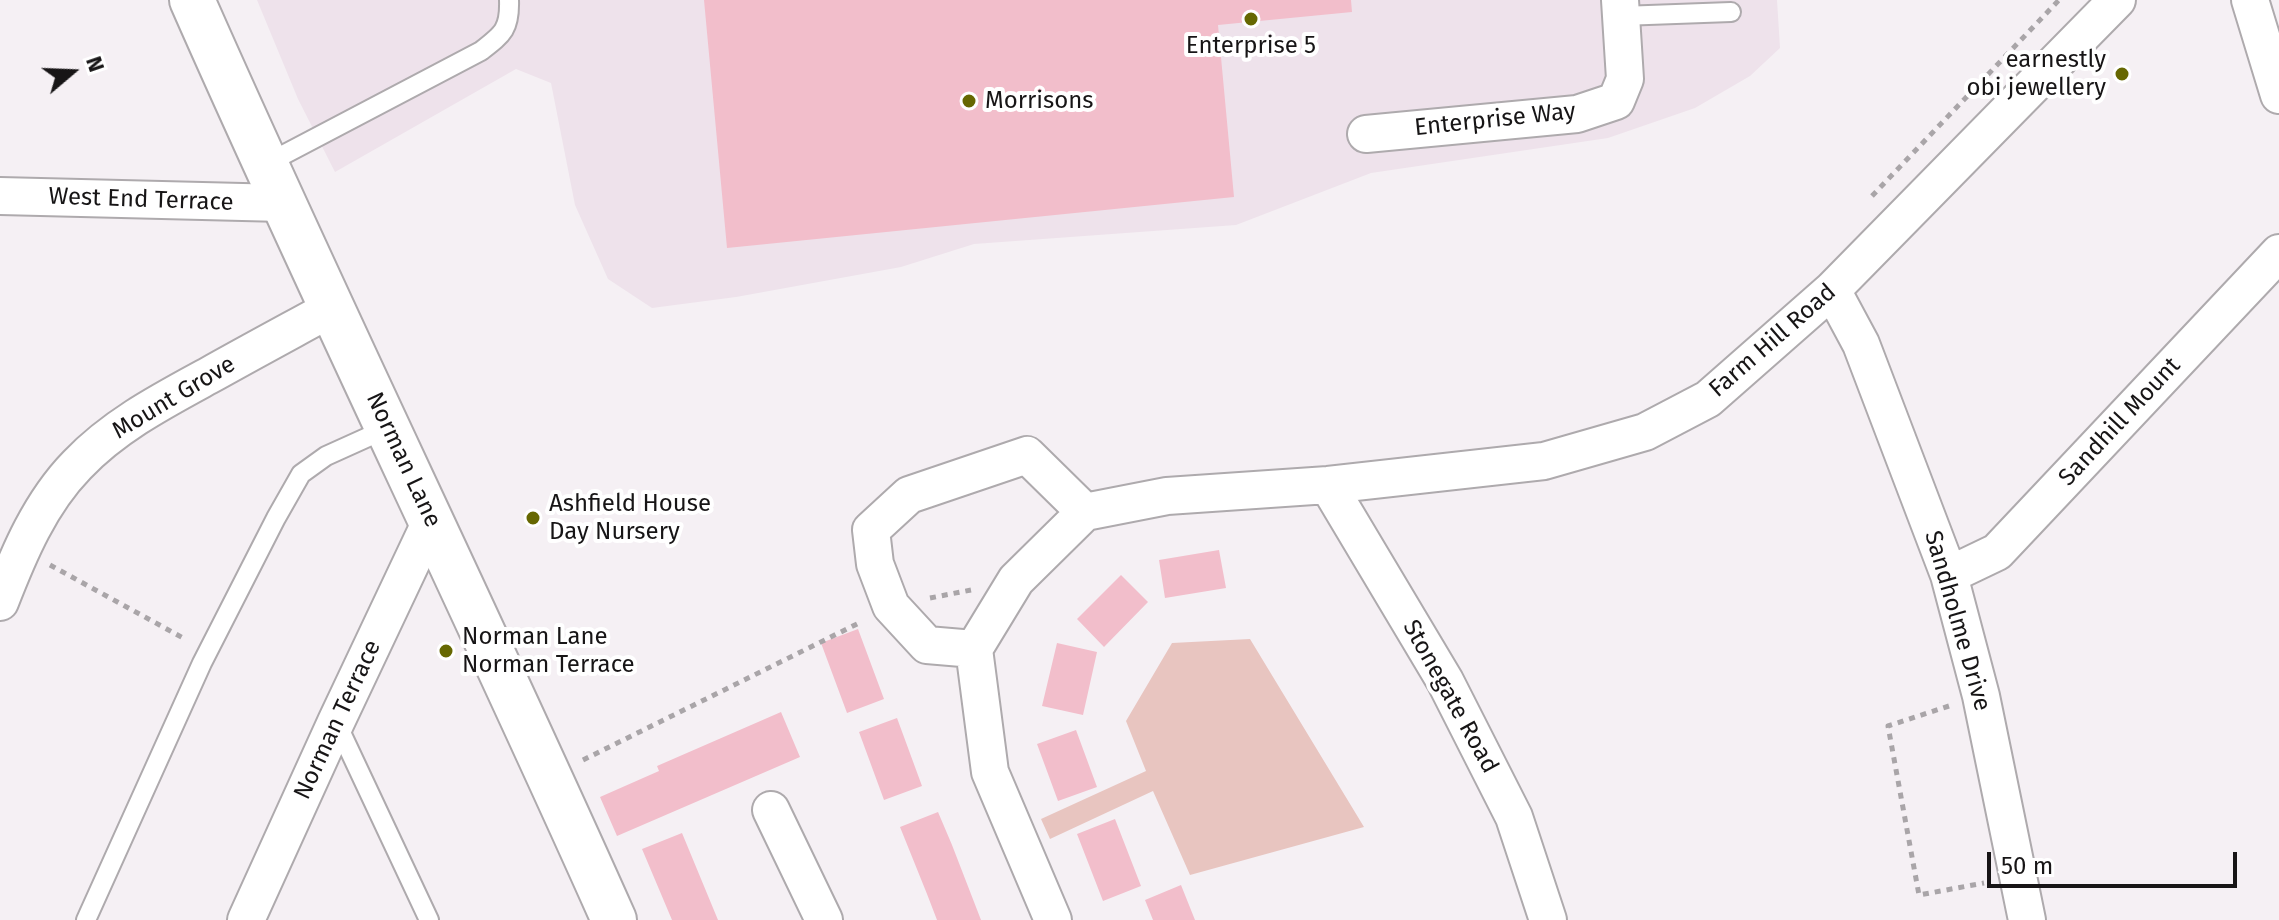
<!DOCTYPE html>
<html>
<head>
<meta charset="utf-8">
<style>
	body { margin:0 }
	#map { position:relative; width:2279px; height:920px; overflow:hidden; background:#f5f0f4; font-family:"Fira Sans",sans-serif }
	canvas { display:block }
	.north { position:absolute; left:32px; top:32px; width:80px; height:80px; -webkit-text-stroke:6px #fff; paint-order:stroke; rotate:71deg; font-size:22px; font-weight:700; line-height:32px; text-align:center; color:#171516 }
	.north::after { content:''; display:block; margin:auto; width:28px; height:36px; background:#171516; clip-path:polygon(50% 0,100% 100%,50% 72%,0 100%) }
	.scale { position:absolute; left:1987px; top:852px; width:250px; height:36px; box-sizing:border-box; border:4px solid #171516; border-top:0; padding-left:10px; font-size:24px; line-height:28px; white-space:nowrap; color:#171516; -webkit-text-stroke:6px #fff; paint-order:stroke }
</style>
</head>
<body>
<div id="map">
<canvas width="2279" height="920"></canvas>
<div class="north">N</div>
<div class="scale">50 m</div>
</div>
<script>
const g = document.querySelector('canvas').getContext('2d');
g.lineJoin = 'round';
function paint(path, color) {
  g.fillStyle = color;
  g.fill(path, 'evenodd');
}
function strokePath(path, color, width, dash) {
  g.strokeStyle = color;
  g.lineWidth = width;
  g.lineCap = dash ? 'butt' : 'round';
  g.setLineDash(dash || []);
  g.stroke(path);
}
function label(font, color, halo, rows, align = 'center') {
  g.font = font + ' "Fira Sans",sans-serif';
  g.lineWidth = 8;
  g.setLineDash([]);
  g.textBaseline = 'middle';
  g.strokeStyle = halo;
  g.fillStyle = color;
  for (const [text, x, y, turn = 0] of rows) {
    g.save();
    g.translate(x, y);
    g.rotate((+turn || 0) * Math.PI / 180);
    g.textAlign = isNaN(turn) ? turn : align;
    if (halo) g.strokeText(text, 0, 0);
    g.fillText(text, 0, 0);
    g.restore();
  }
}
paint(new Path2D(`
	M257,0H1777L1780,48L1750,76L1695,108L1608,138L1371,173L1236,225L974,244L901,267L736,297L652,308L608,279L575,205L551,83L516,69L335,172L298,99Z`), '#eee2eb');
paint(new Path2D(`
	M1250,639L1364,827L1190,875L1153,791L1050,839L1041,819L1146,771L1126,721L1172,643Z`), '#e8c5c0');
paint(new Path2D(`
	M704,0H1351L1352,12L1218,25L1234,197L727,248Z
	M1219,550L1226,588L1165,598L1159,560Z
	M1121,575L1148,602L1104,647L1077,619Z
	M858,629L884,699L847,713L821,643Z
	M1057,643L1097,652L1083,715L1042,706Z
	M781,712L800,757L617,836L600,797L659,771L657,766Z
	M897,718L922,786L884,800L859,732Z
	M1076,730L1097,787L1058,801L1037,744Z
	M938,812L952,845L981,920H937L927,894L900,827Z
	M1115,819L1141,886L1103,901L1077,834Z
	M682,833L718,920H672L642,849Z
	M1181,885L1195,920H1153L1145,900Z`), '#f2becb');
const lane = new Path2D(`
	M1621,16L1731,12
	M264,165L481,51C503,34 510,29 509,0
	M337,724L429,920
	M86,920L202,663L276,518L301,474L326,456L388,428`);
const street = new Path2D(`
	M2250,0L2279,95
	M1366,134L1577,114L1616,101L1625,79L1620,0
	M0,196L283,203
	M1832,290L1861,344L1949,575L1981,696L2027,920
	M1328,485L1445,681L1514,817L1548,920
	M1949,575L1997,552L2279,253
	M0,602C19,553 40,503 77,465C114,426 162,401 208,376C249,353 290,331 332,308
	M974,649L927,645L891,606L875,564L871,530L909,495L1027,455L1085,512
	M771,810L824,920
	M246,920L336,722L431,521
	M1053,920L990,772L974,649L1016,580L1085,512L1167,496L1328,485L1544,461L1645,432L1708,399L1832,290L2117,0`);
const secondary = new Path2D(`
	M192,0C328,309 477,612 614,920`);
strokePath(lane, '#aeaaad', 22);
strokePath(street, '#aeaaad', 40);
strokePath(secondary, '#aeaaad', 48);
strokePath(new Path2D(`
	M1872,196L2059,0
	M50,565L185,639
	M930,598L971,590
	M1949,706L1888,726L1919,895L1984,883
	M583,760L861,622`), '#a9a5a8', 5, [6, 6]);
strokePath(lane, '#fff', 18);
strokePath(street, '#fff', 36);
strokePath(secondary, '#fff', 44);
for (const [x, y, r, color] of [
	[1251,19,8,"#666701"],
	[2122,74,8,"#666701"],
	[969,101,8,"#666701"],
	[533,518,8,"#666701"],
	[446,651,8,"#666701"]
]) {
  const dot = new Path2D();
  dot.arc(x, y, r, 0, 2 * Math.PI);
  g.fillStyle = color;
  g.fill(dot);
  strokePath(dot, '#fff', 3);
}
label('24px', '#171516', '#fff', [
	["Enterprise 5",1251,46,"center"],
	["earnestly",2106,60,"right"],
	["obi jewellery",2106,88,"right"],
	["Morrisons",985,101],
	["Ashfield House",549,504],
	["Day Nursery",549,532],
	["Norman Lane",462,637],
	["Norman Terrace",462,665]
], 'left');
label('24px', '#171516', '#fff', [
	["Enterprise Way",1495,120,-6],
	["West End Terrace",141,200,2],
	["Farm Hill Road",1773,341,-41],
	["Mount Grove",174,398,-31],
	["Sandhill Mount",2120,422,-47],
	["Norman Lane",403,460,65],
	["Sandholme Drive",1957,621,74],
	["Stonegate Road",1450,697,61],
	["Norman Terrace",338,720,-65]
]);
</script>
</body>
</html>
